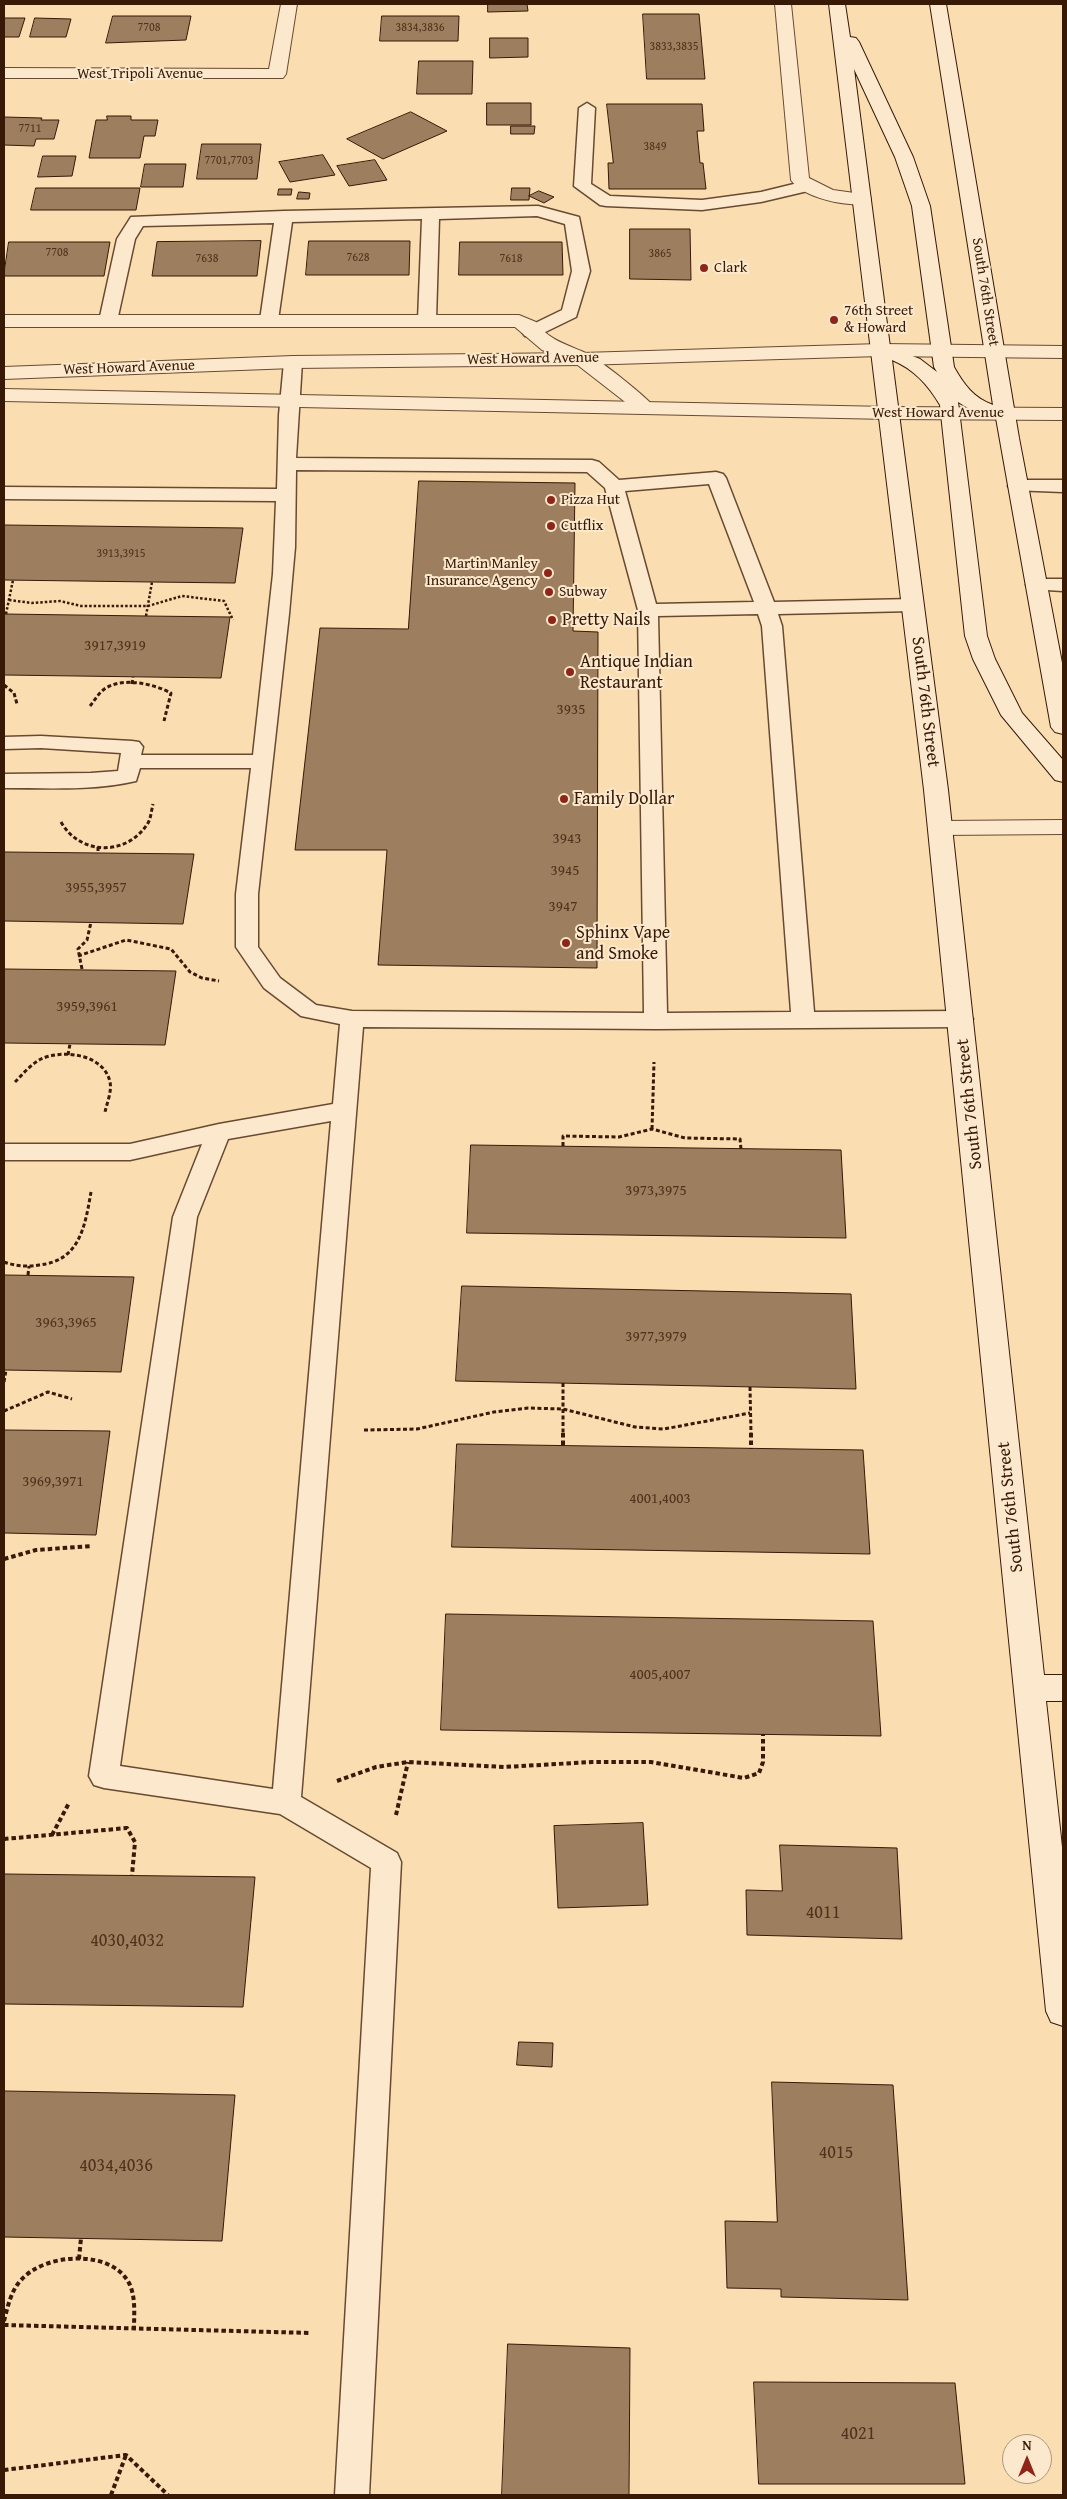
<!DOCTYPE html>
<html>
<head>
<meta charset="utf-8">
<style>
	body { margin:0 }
	#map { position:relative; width:1067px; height:2499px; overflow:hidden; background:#fbddb2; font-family:"Gentium Book Plus",serif }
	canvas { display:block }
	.frame { position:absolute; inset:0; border:5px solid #371906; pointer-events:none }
	.north { position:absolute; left:1002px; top:2434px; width:50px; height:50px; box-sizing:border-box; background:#fce9cd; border:1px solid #ad967d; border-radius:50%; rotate:0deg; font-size:14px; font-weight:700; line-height:20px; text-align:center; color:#371906 }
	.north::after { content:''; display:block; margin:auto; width:18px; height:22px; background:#8f2418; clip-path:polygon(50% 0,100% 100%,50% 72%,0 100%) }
</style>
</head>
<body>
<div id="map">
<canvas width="1067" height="2499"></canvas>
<div class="frame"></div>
<div class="north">N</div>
</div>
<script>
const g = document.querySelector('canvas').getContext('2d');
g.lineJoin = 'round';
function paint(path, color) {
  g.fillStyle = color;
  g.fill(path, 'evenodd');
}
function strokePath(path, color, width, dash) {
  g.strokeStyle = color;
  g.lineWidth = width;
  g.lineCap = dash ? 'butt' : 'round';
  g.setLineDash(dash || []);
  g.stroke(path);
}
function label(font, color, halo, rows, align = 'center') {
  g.font = font + ' "Gentium Book Plus",serif';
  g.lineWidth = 4;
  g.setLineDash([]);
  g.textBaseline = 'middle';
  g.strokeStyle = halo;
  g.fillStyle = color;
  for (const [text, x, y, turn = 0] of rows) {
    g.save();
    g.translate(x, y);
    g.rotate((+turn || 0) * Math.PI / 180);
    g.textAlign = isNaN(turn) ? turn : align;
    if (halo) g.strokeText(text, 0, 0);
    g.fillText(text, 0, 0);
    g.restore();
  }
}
const building = new Path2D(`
	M488,4H527L528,11L488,12Z
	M643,14H699L705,79H647Z
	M113,16H191L186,40L106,43Z
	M382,16H459L458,41H380Z
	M4,18H25L19,37H4Z
	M35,18L71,19L66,37H30Z
	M490,38H528V57L490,58Z
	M419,61H473L472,94H417Z
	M487,103H531V125H487Z
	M607,104H702L704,131H697L700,163H703L706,189H609L608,163H613Z
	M411,112L447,131L383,159L347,139Z
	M107,116H131V120H158L155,136H144L140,158H89L96,120H107Z
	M4,117L42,118L41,120H59L54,139H36L34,146L4,145Z
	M511,126H535L534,134H511Z
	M202,144H261L257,179H197Z
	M323,155L335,175L290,182L279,162Z
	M43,156H76L72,176L38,177Z
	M375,160L387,180L349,186L337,166Z
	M145,164H186L183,187H141Z
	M36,188H140L136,210H31Z
	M512,188H530L529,200H511Z
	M279,189H292L291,195H278Z
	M539,191L554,197L544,203L529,196Z
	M299,192L310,193L309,199H297Z
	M630,229H690L691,280L630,279Z
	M261,241L257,276H152L157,242Z
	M309,241H410L409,275H306Z
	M9,242H110L104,276H4Z
	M460,242H562L563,275H459Z
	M419,481L575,483L573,631L598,632L597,968L378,965L387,850H295L320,628L408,629Z
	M4,525L162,527L243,528L235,583L152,582L4,580Z
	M4,614L146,616L230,617L221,678L4,675Z
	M4,852L194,854L183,924L4,921Z
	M4,969L176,971L165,1045L4,1043Z
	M471,1145L841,1150L846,1238L467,1233Z
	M4,1275L134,1277L121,1372L4,1370Z
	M462,1286L851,1294L856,1389L456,1381Z
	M4,1430L110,1431L96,1535L4,1533Z
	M457,1444L863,1450L870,1554L452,1547Z
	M446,1614L873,1621L881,1736L441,1730Z
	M643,1823L648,1905L558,1908L554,1826Z
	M780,1845L897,1848L902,1939L747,1935L746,1890L782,1891Z
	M4,1874L255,1877L243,2007L4,2004Z
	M519,2042L553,2043L552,2067L517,2065Z
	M772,2082L893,2085L908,2300L781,2297V2289L727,2288L725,2221L777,2222Z
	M4,2091L235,2095L222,2241L4,2237Z
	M508,2344L630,2348L629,2495H502Z
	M754,2382L955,2383L965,2484H759Z`);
paint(building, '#9d7f5f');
strokePath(building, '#371906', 1);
const service = new Path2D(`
	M587,103L595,108L591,184L610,196L702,200L761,192L806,181L812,182L814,186L812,190L761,202L702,210L606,206L600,205L574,186L579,108Z
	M538,206L579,217L590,271L576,317L537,336H525L522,332L525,328L562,310L572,271L565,224L537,216L439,219L436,320L433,324H421L418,320L422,219L292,222L278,320L275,324H263L260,320L274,223L143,226L135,239L117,321L114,325H102L99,321L117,239L131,217L284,211Z
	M293,357L299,358L302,362L296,458L592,460L599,462L619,480L716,472L723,474L726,478L774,602L913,599L920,601L923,605L920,609L913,611L778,614L782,626L814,1012L961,1011L969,1014L973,1019L969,1024L961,1027L656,1029L363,1027L301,1797L397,1853L401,1862L369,2495H335L371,1868L280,1814L104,1788L94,1785L89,1776L173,1217L202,1144L130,1160H4V1144H130L219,1124L333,1104L340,1024L301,1016L264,988L236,947V894L251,768H140L136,781C94,791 46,788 4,788V774L91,773L118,771L121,753L41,748L4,749V737L41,736L132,741L139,742L143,747L141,755H253L273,574L276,501L4,499V487L277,489L279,415L284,362L287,358ZM296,470L587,472L605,488L638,610L644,1013L352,1011L316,1005L280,978L258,947V894L289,614L295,547ZM709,484L754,602L656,604L625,491ZM758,614L762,626L791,1012L667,1013L658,616ZM331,1121L273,1789L120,1766L197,1217L228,1139Z
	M1018,480H1063V492L1011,490L1008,486L1011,482Z
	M1036,579H1063V591L1029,589L1026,585L1029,581Z`);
const minor = new Path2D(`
	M281,4H297L286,74L283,78H4V68L269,69Z
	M775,4H791L809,178L833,190L869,195L871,199L869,203C849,208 803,198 791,180Z
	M4,315H519L536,322C549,341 567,344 588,354C601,361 647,397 655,408L652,412L645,414L638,412L575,363L542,350L515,327H4Z
	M1063,820V834L941,835L933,833L929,828L933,823L941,821Z`);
const tertiary = new Path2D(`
	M880,344L1063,346V358L880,356L582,365L293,368L4,379V367L293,356L582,353Z
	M4,389L889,407L1063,408V420L889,419L4,401Z`);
const secondary = new Path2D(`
	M829,4H845L850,37L856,38L859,42L913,157L930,206L954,367C964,385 974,398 993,405L930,4H946L1019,438L1063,668V734L1055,732L1051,727L996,418L976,413L958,402L987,636L995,659L1022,713L1063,760V782L1055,780L1001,715L973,659L965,636L940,405C928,385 914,369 892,360L948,790L1044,1675H1063V1701H1046L1063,1856V2026L1051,2022L1046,2011L924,790ZM854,69L895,157L912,206L934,367L937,372L920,359L890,347Z`);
strokePath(service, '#684a31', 3);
strokePath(minor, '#684a31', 2);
strokePath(tertiary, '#684a31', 2);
strokePath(secondary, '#371906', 2);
strokePath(new Path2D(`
	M9,600L32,603L60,601L81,606H148L182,596L224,601L233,620
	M6,614L13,580
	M146,616L152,582`), '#371906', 2.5, [2.5, 2]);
strokePath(new Path2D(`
	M132,684L133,677
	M4,685L14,693L17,704
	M90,706C95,700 99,692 106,688C124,677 154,684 171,693L164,721
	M61,822C79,854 124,857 146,826C151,820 151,812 153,804
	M98,847V853
	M78,956L126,940L171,949L190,972L202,978L219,981
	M82,969L78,949L87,940L91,922
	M68,1055L70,1044
	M15,1082C23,1074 31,1064 41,1059C63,1049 104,1054 110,1082C112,1091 107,1103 105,1112
	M652,1129L654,1062
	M563,1146V1136L619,1137L652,1129L685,1138L740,1139L741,1149
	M4,1262C15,1266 27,1267 39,1265C80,1261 85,1226 91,1192
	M28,1275L29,1266
	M4,1382L6,1370
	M563,1383V1434
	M750,1387L751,1434
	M4,1411L48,1392L72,1399
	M364,1430L417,1429L494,1412L528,1408L563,1409L635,1427L664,1429L750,1413`), '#371906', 3, [4, 2.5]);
strokePath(new Path2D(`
	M563,1433V1446
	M751,1433V1449
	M4,1559L36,1550L92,1546
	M337,1781L376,1767L408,1762L504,1767L592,1762H651L744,1778L759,1773L763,1762V1734
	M396,1815L408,1762
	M52,1835L69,1803
	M4,1839L127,1828L135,1842L132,1875
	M79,2259L81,2238
	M4,2321C8,2306 11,2290 22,2279C46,2253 111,2249 129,2283C136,2297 134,2314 134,2329
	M4,2325L311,2333
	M4,2470L126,2455L168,2495
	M111,2495L126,2455`), '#371906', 4, [4.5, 3]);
paint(service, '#fce9cd');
paint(minor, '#fce9cd');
paint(tertiary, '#fce9cd');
paint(secondary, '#fce9cd');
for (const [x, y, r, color] of [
	[704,268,5,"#8f2418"],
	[834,320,5,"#8f2418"],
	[551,500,5,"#8f2418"],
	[551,526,5,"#8f2418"],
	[548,573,5,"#8f2418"],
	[549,592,5,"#8f2418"],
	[552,620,5,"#8f2418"],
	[570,672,5,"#8f2418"],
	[564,799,5,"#8f2418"],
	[566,943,5,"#8f2418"]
]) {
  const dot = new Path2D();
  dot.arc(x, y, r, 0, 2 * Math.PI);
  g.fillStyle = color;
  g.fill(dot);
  strokePath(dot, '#fce9cd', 2);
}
label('12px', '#50321c', null, [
	["7708",149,28],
	["3834,3836",420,28],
	["3833,3835",674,47],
	["7711",30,129],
	["3849",655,147],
	["7701,7703",229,161],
	["7708",57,253],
	["3865",660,254],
	["7628",358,258],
	["7638",207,259],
	["7618",511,259],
	["3913,3915",121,554]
]);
label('15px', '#371906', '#fce9cd', [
	["West Tripoli Avenue",140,74],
	["South 76th Street",985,292,81],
	["West Howard Avenue",533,359,-1],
	["West Howard Avenue",129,368,-2],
	["West Howard Avenue",938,413]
]);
label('15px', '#371906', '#fce9cd', [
	["Clark",714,268],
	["76th Street",844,311],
	["& Howard",844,328],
	["Pizza Hut",561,500],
	["Cutflix",561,526],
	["Martin Manley",538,564,"right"],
	["Insurance Agency",538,581,"right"],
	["Subway",559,592]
], 'left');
label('15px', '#50321c', null, [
	["3917,3919",115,646],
	["3935",571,710],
	["3943",567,839],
	["3945",565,871],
	["3955,3957",96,888],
	["3947",563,907],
	["3959,3961",87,1007],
	["3973,3975",656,1191],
	["3963,3965",66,1323],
	["3977,3979",656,1337],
	["3969,3971",53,1482],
	["4001,4003",660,1499],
	["4005,4007",660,1675]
]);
label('18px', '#371906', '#fce9cd', [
	["Pretty Nails",562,620],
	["Antique Indian",580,662],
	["Restaurant",580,683],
	["Family Dollar",574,799],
	["Sphinx Vape",576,933],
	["and Smoke",576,954]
], 'left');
label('18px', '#371906', '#fce9cd', [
	["South 76th Street",925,702,83],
	["South 76th Street",970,1104,-96],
	["South 76th Street",1011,1507,-96]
]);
label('18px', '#50321c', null, [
	["4011",823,1913],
	["4030,4032",127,1941],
	["4015",836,2153],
	["4034,4036",116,2166],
	["4021",858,2434]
]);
</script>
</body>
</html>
